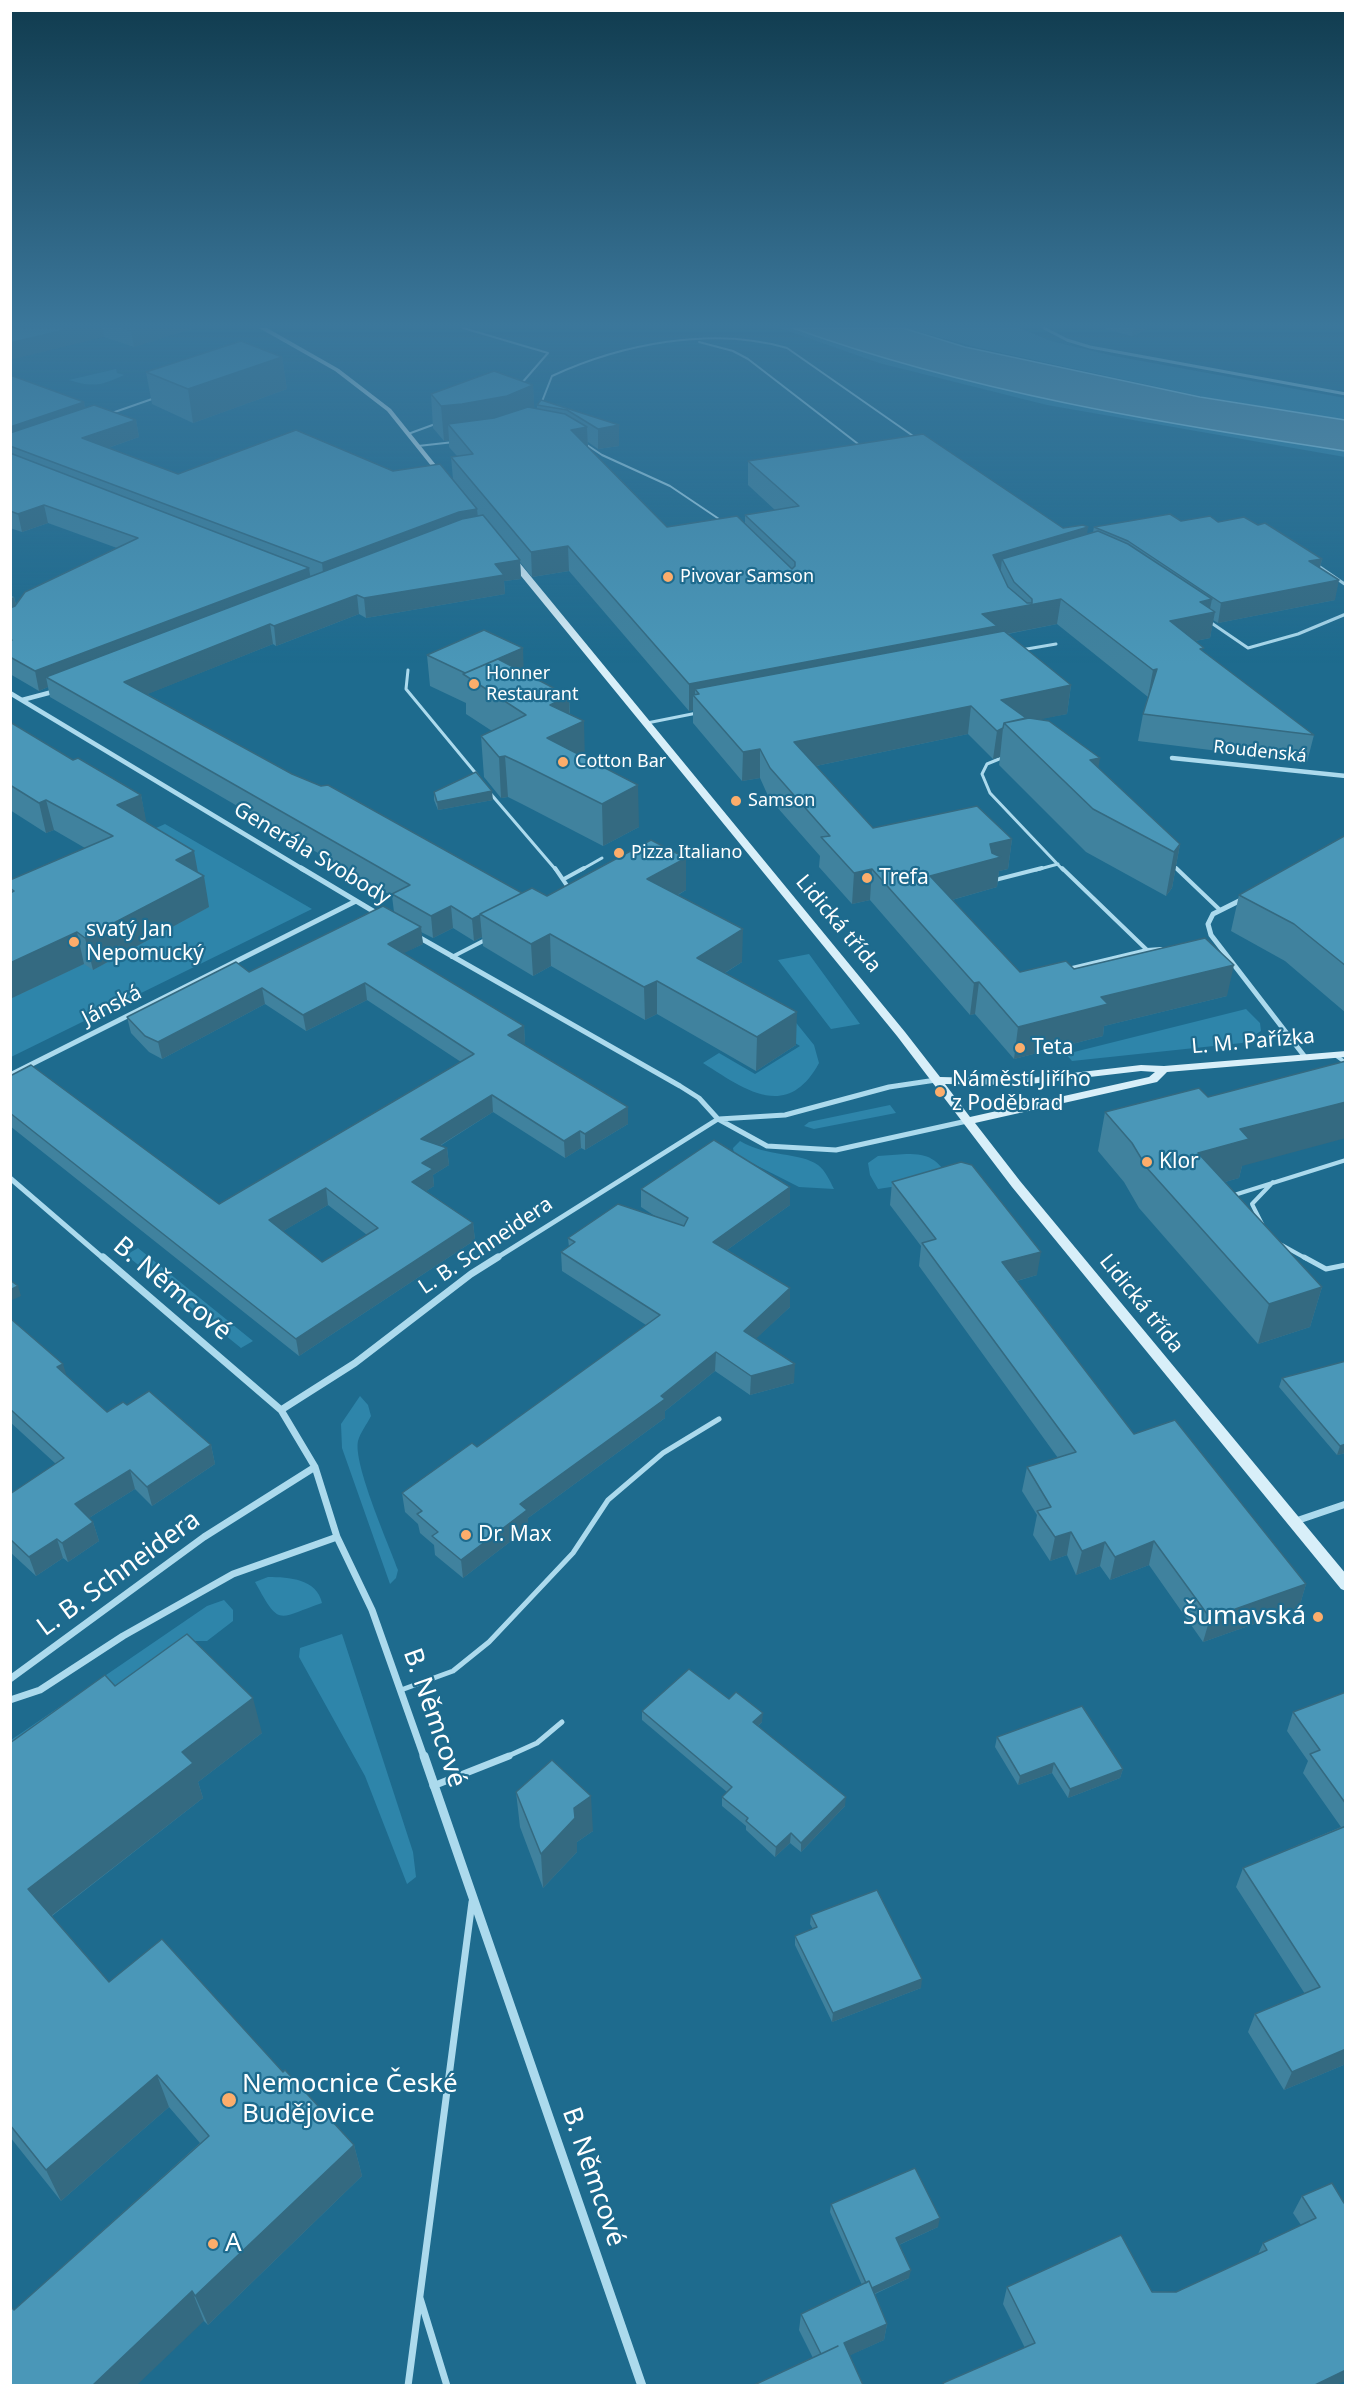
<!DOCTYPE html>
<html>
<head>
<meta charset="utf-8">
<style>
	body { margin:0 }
	#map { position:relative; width:1356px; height:2396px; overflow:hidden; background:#1e6b8e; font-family:"Noto Sans",sans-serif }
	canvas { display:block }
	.frame { position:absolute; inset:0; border:12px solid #fff; pointer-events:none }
</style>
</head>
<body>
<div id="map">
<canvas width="1356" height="2396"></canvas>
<div class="frame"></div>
</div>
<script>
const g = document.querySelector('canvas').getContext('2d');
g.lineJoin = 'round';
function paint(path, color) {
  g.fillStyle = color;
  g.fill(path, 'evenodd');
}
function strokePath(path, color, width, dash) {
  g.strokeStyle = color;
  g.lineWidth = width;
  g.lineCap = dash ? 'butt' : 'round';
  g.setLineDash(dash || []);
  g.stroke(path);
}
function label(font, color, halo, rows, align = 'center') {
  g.font = font + ' "Noto Sans",sans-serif';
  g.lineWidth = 4.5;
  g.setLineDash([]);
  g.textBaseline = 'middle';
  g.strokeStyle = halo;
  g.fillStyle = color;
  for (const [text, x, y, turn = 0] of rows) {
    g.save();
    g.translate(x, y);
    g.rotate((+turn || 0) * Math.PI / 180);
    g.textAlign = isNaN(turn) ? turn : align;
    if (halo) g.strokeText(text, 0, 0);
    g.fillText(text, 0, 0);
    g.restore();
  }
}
paint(new Path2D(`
	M780,328H795L886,358L1070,403L1345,451V457L1047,405L879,363Z
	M905,328H1020L1051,341L1114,356L1345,398V420L1204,397L979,348Z
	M116,369L117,373L124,375C102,385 94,388 69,380Z
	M165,824L312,909L11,1057V893Z
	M809,954L860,1024L831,1029L778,960Z
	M785,1009L814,1045L819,1063C787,1122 744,1089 703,1063L719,1053L755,1074L800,1046L763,1024Z
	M1246,1009L1260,1023L1261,1031L1242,1043L1072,1061L1066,1054Z
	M890,1105L896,1113L814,1129L804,1126L809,1122Z
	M740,1141C766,1157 800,1152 818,1165C825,1170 830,1181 834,1189L799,1187L734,1154L733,1148Z
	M906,1154C930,1154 936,1159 950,1178L878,1189L870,1175L868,1163L878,1156Z
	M138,1248L253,1341L241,1348L126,1255Z
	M360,1396L368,1405L371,1416C367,1424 360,1433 358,1441C353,1464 389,1545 398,1570L396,1578L390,1584L342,1448L341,1424Z
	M268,1577C289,1577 317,1579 322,1603C276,1619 280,1627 255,1582Z
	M224,1600L233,1610V1621L207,1641H185L11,1765V1740L207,1606Z
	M342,1634L413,1852L416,1877L407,1884L365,1776L299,1657L300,1648Z`), '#2e85aa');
const water = new Path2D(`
	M793,328H903L965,347L1200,397L1345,420V451C1160,423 970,392 793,328Z`);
paint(water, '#6093ab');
strokePath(water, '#9fd8ef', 1.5);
strokePath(new Path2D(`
	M463,328L548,353L521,384
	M699,342L733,351L748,359L862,447
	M541,404L552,376C621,344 712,326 787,348L916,438
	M109,414L155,398
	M408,434L438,423
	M584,443L602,455L670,486L722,521
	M418,446L454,442`), '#acdaed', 2);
strokePath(new Path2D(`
	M1317,565L1346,585
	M1210,622L1248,648L1298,634L1346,614
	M1021,650L1056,644
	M408,670L406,689L478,776
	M647,723L697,713
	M1004,757L987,764L982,774L990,793L1063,870
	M490,793L556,870
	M1172,864L1178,870
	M581,870L602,858
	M1036,870L1058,864`), '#acdaed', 3);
strokePath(new Path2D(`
	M555,868L570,890
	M1062,868L1147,950L1161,949
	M1176,868L1220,910
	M564,879L584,868
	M995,880L1042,868
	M452,957L487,939
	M1068,969L1147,950
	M1335,1055L1346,1063
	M1231,1196L1346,1160
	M1263,1226L1252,1204L1273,1182
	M1280,1244L1307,1259`), '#acdaed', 4);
strokePath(new Path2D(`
	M1304,1257L1326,1269L1346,1265
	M401,1690L453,1671L489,1642L573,1553L608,1500L663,1453L719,1419
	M506,1757L537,1743L562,1722`), '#acdaed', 5);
strokePath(new Path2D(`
	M433,1786L509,1756
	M420,2298L447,2386
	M408,2386L472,1902`), '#acdaed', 7);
strokePath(new Path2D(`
	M1044,328L1067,340L1090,347L1346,394`), '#acdaed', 3);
strokePath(new Path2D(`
	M10,693L304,870
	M22,700L56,691
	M1172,758L1346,776`), '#acdaed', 4.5);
strokePath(new Path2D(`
	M301,868L378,914
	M1245,898L1213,914L1208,924L1211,935L1305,1057
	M415,935L680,1086L699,1098L718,1119L767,1146L836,1150L967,1121
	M10,1075L356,901
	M719,1119L785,1115L889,1087L936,1080
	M10,1178L104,1259
	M495,1259L718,1119`), '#acdaed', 5);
strokePath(new Path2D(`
	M103,1257L281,1410L315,1467L337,1537L372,1610L424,1757
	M281,1410L355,1363L471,1274L498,1257
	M1293,1522L1346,1504
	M10,1679L204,1537L315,1467
	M10,1700L40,1690L123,1636L233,1574L337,1537`), '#acdaed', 7);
strokePath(new Path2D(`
	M424,1756L642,2386`), '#acdaed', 9);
paint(new Path2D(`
	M259,328H267L339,369L391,409L444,475V477H440L387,411L335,371Z
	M508,556H514L905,1032L940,1077L1021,1079L1141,1065L1164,1066L1346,1051V1057L1167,1072L1157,1082L975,1123L1020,1181L1346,1574V1591L1341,1589L1012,1187L897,1036L508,560ZM1141,1071L1155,1072L1149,1077L970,1117L945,1084L1021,1085Z`), '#d8eff9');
paint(new Path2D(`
	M10,328H194L134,347L104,337Z
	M1101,328H1149L1132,336Z
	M282,357L287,389L193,423L152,404L146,372Z
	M10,375L84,402L85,408L136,420L139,437L108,448L178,474L393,471L453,479L451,457L457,456L449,447V440L444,441L433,428L431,394L533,385L534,408L537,409V405L541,400L619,425V446L598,449L588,442V447L667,527L745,524V515L775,510L748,485V461L1087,534L1093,532L1094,527L1181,521L1218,522L1322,559L1320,568L1335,600L1218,623L1213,620L1210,638L1195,641L1203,652L1314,735L1307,762L1138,741L1143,714L1148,697L1057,624L1008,634L1071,685L1067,714L1039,719L1098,768L1180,844L1172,888L1166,896L1086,852L999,765L1000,757L993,759L968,734L816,766L873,828L1012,839L1008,869L999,871L997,887L952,900L1020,972L1074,969L1227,996L1104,1026L1103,1036L1014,1059L975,1014L970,1015L870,900L852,904L819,867L820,856L769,798L760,778L742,781L693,723V710L689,711L569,571L532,577L520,562L521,579L504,581L505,594L366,618L359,614L276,646L273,644L147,694L292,774L522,893L547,896L686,858V890L678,895L742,962L725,973L796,1045L756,1071L657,1014L645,1020L551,966L533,976L483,946L482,937L474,941L453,928L433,938L421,932L423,944L403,953L524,1026L525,1043L522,1044L628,1107V1124L585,1150L581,1148L565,1158L493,1112L440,1146L447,1148L449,1165L433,1175L434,1186L426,1191L473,1223L475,1240L299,1356L10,1126V1076L219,1204L461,1062L367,1000L306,1031L265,1004L162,1059L149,1052L131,1033L127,1017L249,972L394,912L392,896L50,697L48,687L39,691L10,674V595L14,597L16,605L117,548L48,523L22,532L10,528ZM328,1205L367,1235L322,1262L283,1231Z
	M427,655L524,673L569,696L570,714L585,758L639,827L603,846L522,804L508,797L501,798L484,777L481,736L492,731L466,714V703L430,686Z
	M10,722L73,760L141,795L146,823L197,872L209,907L93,970L84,964L10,999V880L85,848L54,830L46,833L10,810Z
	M434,792L493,800L438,810L434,800Z
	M1346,835V1013L1285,961L1231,931L1239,895Z
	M1105,1112L1242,1166L1239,1178L1225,1182L1322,1287L1310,1327L1258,1344L1139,1208L1124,1182L1098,1151Z
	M892,1182L1037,1275L1017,1281L1134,1434L1306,1584L1299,1608L1203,1642L1149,1565L1110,1580L1100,1566L1076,1575L1067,1555L1050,1561L1033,1535L1037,1515L1022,1491L1027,1467L1058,1458L919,1266L921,1246L890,1205Z
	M641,1189L790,1205L727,1250L790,1288V1307L756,1338L794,1383L750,1395L715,1371L665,1411V1418L528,1518V1528L463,1578L435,1555L434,1545L420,1533L418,1524L405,1512L402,1493L477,1447L646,1325L562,1271L561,1252L569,1247L568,1238L658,1218L641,1207Z
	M10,1319L66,1375L107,1412L127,1405L211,1445L215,1464L152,1506L135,1489L89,1518L93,1522L99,1541L68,1562L63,1558L36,1576L10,1552V1494L56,1464L10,1422Z
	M1346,1361V1453L1337,1455L1279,1387L1282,1378Z
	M115,1686L262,1733L198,1782L203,1798L52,1916L109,1982L283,2072L354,2145L362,2176L208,2325L204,2321L14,2310L200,2143L169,2107L61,2201L10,2137V1743Z
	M1346,1692V2064L1284,2090L1248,2032L1255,2014L1305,1994L1236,1887L1243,1868L1341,1827L1303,1773L1308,1761L1287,1731L1293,1712Z
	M729,1699L762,1722L758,1726L845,1806L801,1852L790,1843L775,1857L746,1830V1826L722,1806V1797L727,1792L642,1720V1711Z
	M997,1737L1123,1769L1120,1778L1068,1798L1052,1773L1018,1785L995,1747Z
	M516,1792L593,1831L577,1842V1852L543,1888L520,1827Z
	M811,1915L921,1988L832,2022L795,1945V1936L813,1929L810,1924Z
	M1332,2183L1336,2385H943V2383L1025,2348L1003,2304L1007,2287L1176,2292L1258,2254L1263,2243L1301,2225L1293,2213L1302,2196Z
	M831,2204L938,2227L899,2245L909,2278L875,2294L887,2324L884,2340L850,2355L813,2358L799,2330L801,2314L862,2285L830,2212Z`), '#40829e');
paint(new Path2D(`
	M72,328H103L104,337L10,360V343Z
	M139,328H194L134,347L131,331Z
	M1133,328H1149L1132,336Z
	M282,357L287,389L193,423L188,389Z
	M533,385L535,419L448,424L449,440L444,441L441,406Z
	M84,402L87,419L10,445V427Z
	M136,420L139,437L85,456L82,438Z
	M619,425V446L598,449V429Z
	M587,427L588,450L571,430Z
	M44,505L48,523L22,532L18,514Z
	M477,509L479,527L324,582L322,563L459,512Z
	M1088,527L1085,551L1002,559L1000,577L993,555Z
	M568,546L569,571L532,577L531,552Z
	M1322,559L1317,579L1309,561Z
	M520,560L521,579L504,581L505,594L366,618L364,598L495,564Z
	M309,568L312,587L46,677L48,687L39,691L35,671Z
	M1339,580L1335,600L1218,623L1221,603Z
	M357,595L359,614L276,646L274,626Z
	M14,597L18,616L10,621V599Z
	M1061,599L1057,624L699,694L695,689V697L693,695V710L689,711V684L982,614Z
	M1212,599L1209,614L1215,612L1210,638L1165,647L1170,621L1200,602Z
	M270,624L273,644L128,702L124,682Z
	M523,648L524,679L465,673Z
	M1157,669L1148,697L1153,670Z
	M1071,685L1067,714L1018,724L1001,700Z
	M569,696L570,727L584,721L585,762L547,738L550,705Z
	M971,706L968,734L792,771L794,742Z
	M1003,728L1000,757L993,759L997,731Z
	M760,749V778L742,781L743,752Z
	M505,756L508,797L501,798L499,757Z
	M1100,758L1093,801L1090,760Z
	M638,785L639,827L603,846L602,804Z
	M492,791L493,800L438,810L437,802Z
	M141,795L147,825L117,805Z
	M46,800L54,830L46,833L39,803Z
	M1012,839L1008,869L999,871L997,887L927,907L930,876L990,844Z
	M1180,844L1172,888L1166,896L1174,852Z
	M194,851L199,878L204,876L209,907L93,970L85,938L176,860Z
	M686,858V890L648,911L647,879Z
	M872,869L870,900L852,904L854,873Z
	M451,906L453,928L433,938L431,916Z
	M480,915L482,937L474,941L472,919Z
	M421,927L423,944L390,960L388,944Z
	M743,929L742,962L697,990V958Z
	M77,932L84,964L10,999V963Z
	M550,934L551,966L533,976L531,944Z
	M1234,965L1227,996L1104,1026L1103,1036L1014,1059L1018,1027L1101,997Z
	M657,981V1014L645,1020L644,987Z
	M979,982L975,1014L970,1015L974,983Z
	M365,983L367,1000L306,1031L303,1015Z
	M262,988L265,1004L162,1059L158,1042Z
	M797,1012L796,1045L756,1071L757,1037Z
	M524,1026L525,1043L509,1052L508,1035Z
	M492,1095L493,1112L423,1156L421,1139Z
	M1346,1102V1138L1242,1166L1239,1178L1189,1192L1198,1153L1240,1129Z
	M628,1107V1124L585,1150V1134Z
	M580,1131L581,1148L565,1158L564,1141Z
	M447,1148L449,1165L433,1175L434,1186L414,1199L412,1182L422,1163Z
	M790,1187V1205L713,1260V1242Z
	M326,1188L328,1205L273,1237L269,1220Z
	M473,1223L475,1240L299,1356L296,1339Z
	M1041,1252L1037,1275L999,1286L1002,1262Z
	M18,1286L21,1296L10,1301V1290Z
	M1322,1287L1310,1327L1258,1344L1269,1304Z
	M790,1288V1307L744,1350V1331Z
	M716,1352L715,1371L665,1411V1418L528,1518V1528L463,1578L461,1560L520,1504L661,1396Z
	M63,1364L69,1383L57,1367Z
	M795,1364L794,1383L750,1395L751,1376Z
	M1346,1444V1453L1337,1455L1340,1446Z
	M211,1445L215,1464L152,1506L147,1487Z
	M130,1470L135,1489L81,1523L75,1504Z
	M93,1522L99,1541L68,1562L62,1543Z
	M1071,1532L1067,1555L1050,1561L1055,1537Z
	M57,1539L63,1558L36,1576L29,1557Z
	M1154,1541L1149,1565L1110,1580L1115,1557Z
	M1105,1542L1100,1566L1076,1575L1082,1551Z
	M1306,1584L1299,1608L1203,1642L1210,1618Z
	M253,1698L262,1733L198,1782L203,1798L42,1923L28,1889L182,1752Z
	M763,1713L762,1722L752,1731L753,1722Z
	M1054,1763L1052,1773L1018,1785L1020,1776Z
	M1123,1769L1120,1778L1068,1798L1070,1789Z
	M591,1796L593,1831L577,1842V1852L543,1888L541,1854L574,1808Z
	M846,1797L845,1806L801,1852V1843Z
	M791,1833L790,1843L775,1857L776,1847Z
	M922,1979L921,1988L832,2022L833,2013Z
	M1346,2049V2064L1284,2090L1292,2072Z
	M157,2075L169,2107L61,2201L46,2170Z
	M354,2145L362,2176L208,2325L195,2296Z
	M940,2218L938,2227L894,2247L896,2238Z
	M911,2270L909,2278L867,2297L868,2289Z
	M192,2291L204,2321L137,2385H93Z
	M887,2324L884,2340L842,2359L844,2343Z
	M1346,2370V2381L1336,2385H1315Z`), '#346a81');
const building = new Path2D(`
	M10,328H72L10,343Z
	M123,328H139L131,331Z
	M241,341L282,357L188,389L146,372Z
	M494,371L533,385L507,396L462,404L441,406L431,394Z
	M10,375L84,402L10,427Z
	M541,400L619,425L598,429L567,410L537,405Z
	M94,405L136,420L82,438L178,474L296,430L393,471L440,464L477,509L459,512L322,563L10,446V433Z
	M528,407L565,414L587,427L571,430L667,527L737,516L792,569L795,566V562L745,515L799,506L748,461L923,434L1063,528L1083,525L1088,527L993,555L1008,587L1027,603H1032V599L1014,582L1002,559L1098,531L1128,544L1212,599L1200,602L1215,612L1170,621L1204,648L1200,649L1314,735L1143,714L1157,669L1153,670L1061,599L982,614L997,626L689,684L568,546L531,552L451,457L473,454L448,424L494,418Z
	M10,453L309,568L35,671L10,657V641L12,640H10V608L15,606L25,592L138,538L44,505L18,514L10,511Z
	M1170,514L1181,521L1210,516L1218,522L1244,517L1258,525L1265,523L1322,559L1309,561L1339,580L1221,603L1128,541L1094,527Z
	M483,515L520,560L495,564L504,575L364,598L357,595L274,626L270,624L124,682L292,774L321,786L328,785L522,893L480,914V915L472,919L451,906L431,916L392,894L410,885L46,677L462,519Z
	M484,630L523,648L465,673L427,655Z
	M1004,631L1071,685L1001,700L1026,718L1004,723L1003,728L997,731L971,706L794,742L873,828L977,806L1012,839L990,844L992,853L1001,857L930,876L1020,972L1066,961L1074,969L1205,938L1234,965L1101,997L1108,1004L1018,1027L979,982L974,983L872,869L854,873L821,837L830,836L770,768L760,749L743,752L693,695L699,694L695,689Z
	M498,659L569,696L550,705L584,721L547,738L638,785L602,804L520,763L505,756L499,757L481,736L526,715L463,674Z
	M1029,718L1049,721L1100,758L1090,760L1180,844L1174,852L1093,809L1004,723Z
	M10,722L73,760L78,758L141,795L117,805L194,851L176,860L204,876L85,938L77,932L10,963V893L14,891L10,888V880L113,836L46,800L39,803L10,785Z
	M476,772L492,791L437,802L434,792Z
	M1346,835L1345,891L1346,966L1294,924L1239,895Z
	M651,840L686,858L647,879L743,929L697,958L797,1012L757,1037L657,981L644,987L550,934L531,944L480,914L532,888L547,896Z
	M383,906L421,927L388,944L524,1026L508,1035L628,1107L585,1134L580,1131L564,1141L492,1095L421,1139L447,1148L422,1163L433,1169L412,1182L473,1223L296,1339L10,1113V1076L31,1065L219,1204L474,1054L365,983L303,1015L262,988L158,1042L145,1036L127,1017L236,962L249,972ZM326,1188L378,1228L322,1262L269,1220Z
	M1346,1061V1102L1240,1129L1249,1139L1198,1153L1322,1287L1269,1304L1147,1168L1132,1143L1105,1112L1199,1088L1208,1097Z
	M714,1140L790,1187L713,1242L790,1288L744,1331L795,1364L751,1376L716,1352L661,1396L665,1399L520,1504L527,1510L461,1560L432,1536L438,1532L417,1514L422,1511L402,1493L472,1443L477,1447L660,1315L561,1252L575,1242L568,1238L618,1204L684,1226L688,1218L641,1189Z
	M961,1162L972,1165L1041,1252L1002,1262L1134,1434L1175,1420L1306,1584L1210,1618L1154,1541L1115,1557L1105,1542L1082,1551L1071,1532L1055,1537L1037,1511L1051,1507L1027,1467L1076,1452L922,1243L936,1239L892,1182Z
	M10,1280L18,1286L10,1290Z
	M10,1319H11L63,1364L57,1367L107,1412L123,1402L127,1405L149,1391L211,1445L147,1487L130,1470L75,1504L93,1522L62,1543L57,1539L29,1557L10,1539V1494L64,1458L10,1409Z
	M1346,1361V1444L1340,1446L1282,1378Z
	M187,1634L253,1698L182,1752L193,1763L28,1889L109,1982L162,1939L283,2072L285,2070L354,2145L195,2296L192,2291L93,2385H10V2306L14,2310L209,2136L157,2075L46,2170L10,2125V1743L105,1675L115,1686Z
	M689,1669L729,1699L736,1692L763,1713L753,1722L846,1797L801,1843L791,1833L776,1847L746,1821L748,1818L722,1797L732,1787L642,1711Z
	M1346,1692V1804L1310,1754L1320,1750L1293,1712Z
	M1082,1706L1123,1769L1070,1789L1054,1763L1020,1776L997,1737Z
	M552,1760L591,1796L574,1808L575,1818L541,1854L516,1792Z
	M1346,1826V2049L1292,2072L1255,2014L1320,1987L1243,1868Z
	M877,1890L922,1979L833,2013L795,1936L817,1927L811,1915Z
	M915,2168L940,2218L896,2238L911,2270L872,2288L869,2281L866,2283L831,2204Z
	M1332,2183L1344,2203L1346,2202V2370L1315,2385H944L943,2383L1035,2343L1007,2287L1121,2235L1152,2292H1176L1267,2250L1263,2243L1316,2218L1302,2196Z
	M869,2281L887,2324L844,2343L863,2385H754L838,2346L821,2354L801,2314Z`);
paint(building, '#4a97b8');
strokePath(building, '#346a81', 1.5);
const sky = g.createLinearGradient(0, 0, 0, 664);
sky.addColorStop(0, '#103b4e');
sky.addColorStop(0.49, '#3b779b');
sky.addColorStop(1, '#3b779b00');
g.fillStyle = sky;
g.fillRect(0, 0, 1356, 664);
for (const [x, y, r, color] of [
	[668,577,6,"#fcad6b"],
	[474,684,6,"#fcad6b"],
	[563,762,6,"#fcad6b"],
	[736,801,6,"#fcad6b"],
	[619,853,6,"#fcad6b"],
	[867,878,6,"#fcad6b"],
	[74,942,6,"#fcad6b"],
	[1020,1048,6,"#fcad6b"],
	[940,1092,6,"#fcad6b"],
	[1147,1162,6,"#fcad6b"],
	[466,1535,6,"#fcad6b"],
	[1318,1617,6,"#fcad6b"],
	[229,2100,8,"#fcad6b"],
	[213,2244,6,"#fcad6b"]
]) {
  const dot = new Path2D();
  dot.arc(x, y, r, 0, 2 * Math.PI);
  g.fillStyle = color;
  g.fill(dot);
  strokePath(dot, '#1e6b8e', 2);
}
label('18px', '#fff', '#1e6b8e', [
	["Pivovar Samson",680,577],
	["Honner",486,674],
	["Restaurant",486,695],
	["Cotton Bar",575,762],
	["Samson",748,801],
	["Pizza Italiano",631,853]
], 'left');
label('18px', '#fff', '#1e6b8e', [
	["Roudenská",1260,752,6]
]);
label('21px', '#fff', '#1e6b8e', [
	["Generála Svobody",312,854,31],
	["Lidická třída",838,924,50],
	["Jánská",112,1006,-27],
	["L. M. Pařízka",1253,1042,-5],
	["L. B. Schneidera",486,1246,-34],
	["Lidická třída",1141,1304,51]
]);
label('21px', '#fff', '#1e6b8e', [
	["Trefa",879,878],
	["svatý Jan",86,930],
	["Nepomucký",86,954],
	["Teta",1032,1048],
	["Náměstí Jiřího",952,1080],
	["z Poděbrad",952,1104],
	["Klor",1159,1162],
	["Dr. Max",478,1535]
], 'left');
label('26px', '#fff', '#1e6b8e', [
	["B. Němcové",172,1289,40],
	["L. B. Schneidera",119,1574,-36],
	["B. Němcové",434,1718,71],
	["B. Němcové",593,2177,71]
]);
label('26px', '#fff', '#1e6b8e', [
	["Šumavská",1306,1617,"right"],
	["Nemocnice České",242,2085],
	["Budějovice",242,2115],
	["A",225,2244]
], 'left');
</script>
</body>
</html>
